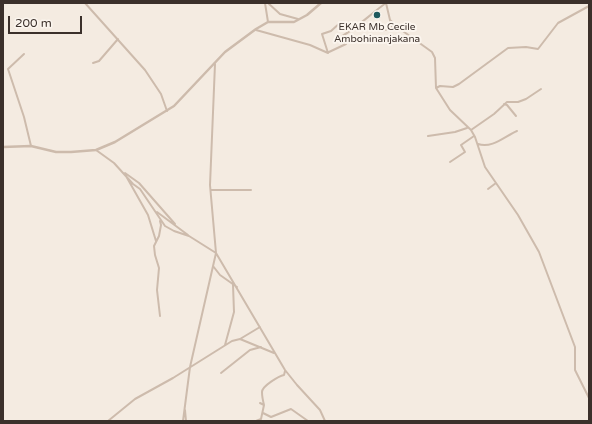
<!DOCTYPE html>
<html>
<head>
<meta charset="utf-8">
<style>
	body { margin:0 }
	#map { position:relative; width:592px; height:424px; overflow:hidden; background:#f4ebe1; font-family:"Varela Round",sans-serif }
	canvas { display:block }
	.frame { position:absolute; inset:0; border:4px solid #3b302b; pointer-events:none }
	.scale { position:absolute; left:8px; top:16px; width:74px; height:18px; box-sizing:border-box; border:2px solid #3b302b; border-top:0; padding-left:5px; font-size:12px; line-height:14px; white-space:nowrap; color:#3b302b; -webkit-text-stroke:3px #fbf5ee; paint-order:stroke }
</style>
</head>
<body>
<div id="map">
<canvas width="592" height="424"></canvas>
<div class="frame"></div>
<div class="scale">200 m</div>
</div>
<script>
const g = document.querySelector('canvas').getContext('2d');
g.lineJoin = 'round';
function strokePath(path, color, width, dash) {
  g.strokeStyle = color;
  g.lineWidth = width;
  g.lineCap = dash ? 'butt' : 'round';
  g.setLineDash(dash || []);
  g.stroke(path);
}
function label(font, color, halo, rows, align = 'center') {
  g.font = font + ' "Varela Round",sans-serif';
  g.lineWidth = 4;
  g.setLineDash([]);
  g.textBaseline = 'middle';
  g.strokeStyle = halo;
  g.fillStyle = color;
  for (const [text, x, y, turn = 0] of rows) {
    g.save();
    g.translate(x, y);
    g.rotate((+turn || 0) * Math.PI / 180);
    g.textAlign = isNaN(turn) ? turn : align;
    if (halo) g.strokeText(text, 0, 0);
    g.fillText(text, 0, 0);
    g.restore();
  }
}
strokePath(new Path2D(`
	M85,3L145,70L161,94L167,111
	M265,3L268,22
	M268,3L280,14L298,19
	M386,3L390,20L400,29L432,52L435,58L436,88L450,110L471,130L475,137L485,167L518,215L539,252L575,347V370L589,398
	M374,29C381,32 386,31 392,27L390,21
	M256,30L310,45L328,53L322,34L331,31L341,22
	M337,39C355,30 369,15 386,3
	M329,52L346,44L344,35
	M24,54L8,69L24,117L31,146
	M93,63L99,61L118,39
	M215,64L210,185L216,253L285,370L297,385L320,410L325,421
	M436,88L440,86L453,87L459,84L508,48L526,47L538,49L558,23L589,6
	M504,104L507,105L516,116
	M471,130L494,114L507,102H518L526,99L541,89
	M428,136L455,132L467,128
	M478,144C492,149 505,136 517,131
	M96,150L114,163L133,184L140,189L165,226L174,231L189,236L216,253L190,367L183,421
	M450,162L465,152L461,145L474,136
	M125,173L139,183L175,224
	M126,176L148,215L156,241
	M488,189L496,183
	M211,190H251
	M157,212L188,235
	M160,221L161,225L159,236L154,246L155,255L159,268L157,290L160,316
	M213,266L220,275L237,287
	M240,339L260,327
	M225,345L234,312L233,285
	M221,373L250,350L261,347
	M264,405C263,401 262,396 262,392C262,386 279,376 284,375L285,371
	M185,410L186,421
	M263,413L271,417L291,409L308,421
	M108,421L135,399L173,378L232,341L240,339L274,353
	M256,421L261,419L264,405L260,403`), '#cdbbac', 2);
strokePath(new Path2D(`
	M3,147L31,146L56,152H71L96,150L115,142L174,106L225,52L256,29L268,22H294L307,15L321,3`), '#cdbbac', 2.5);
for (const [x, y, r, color] of [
	[377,15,4,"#1f5a5e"]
]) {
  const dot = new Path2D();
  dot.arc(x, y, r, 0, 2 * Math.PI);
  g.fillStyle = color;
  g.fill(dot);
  strokePath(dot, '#fbf5ee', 1.5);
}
label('10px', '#3b302b', '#fbf5ee', [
	["EKAR Mb Cecile",377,27],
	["Ambohinanjakana",377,39]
]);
</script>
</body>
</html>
